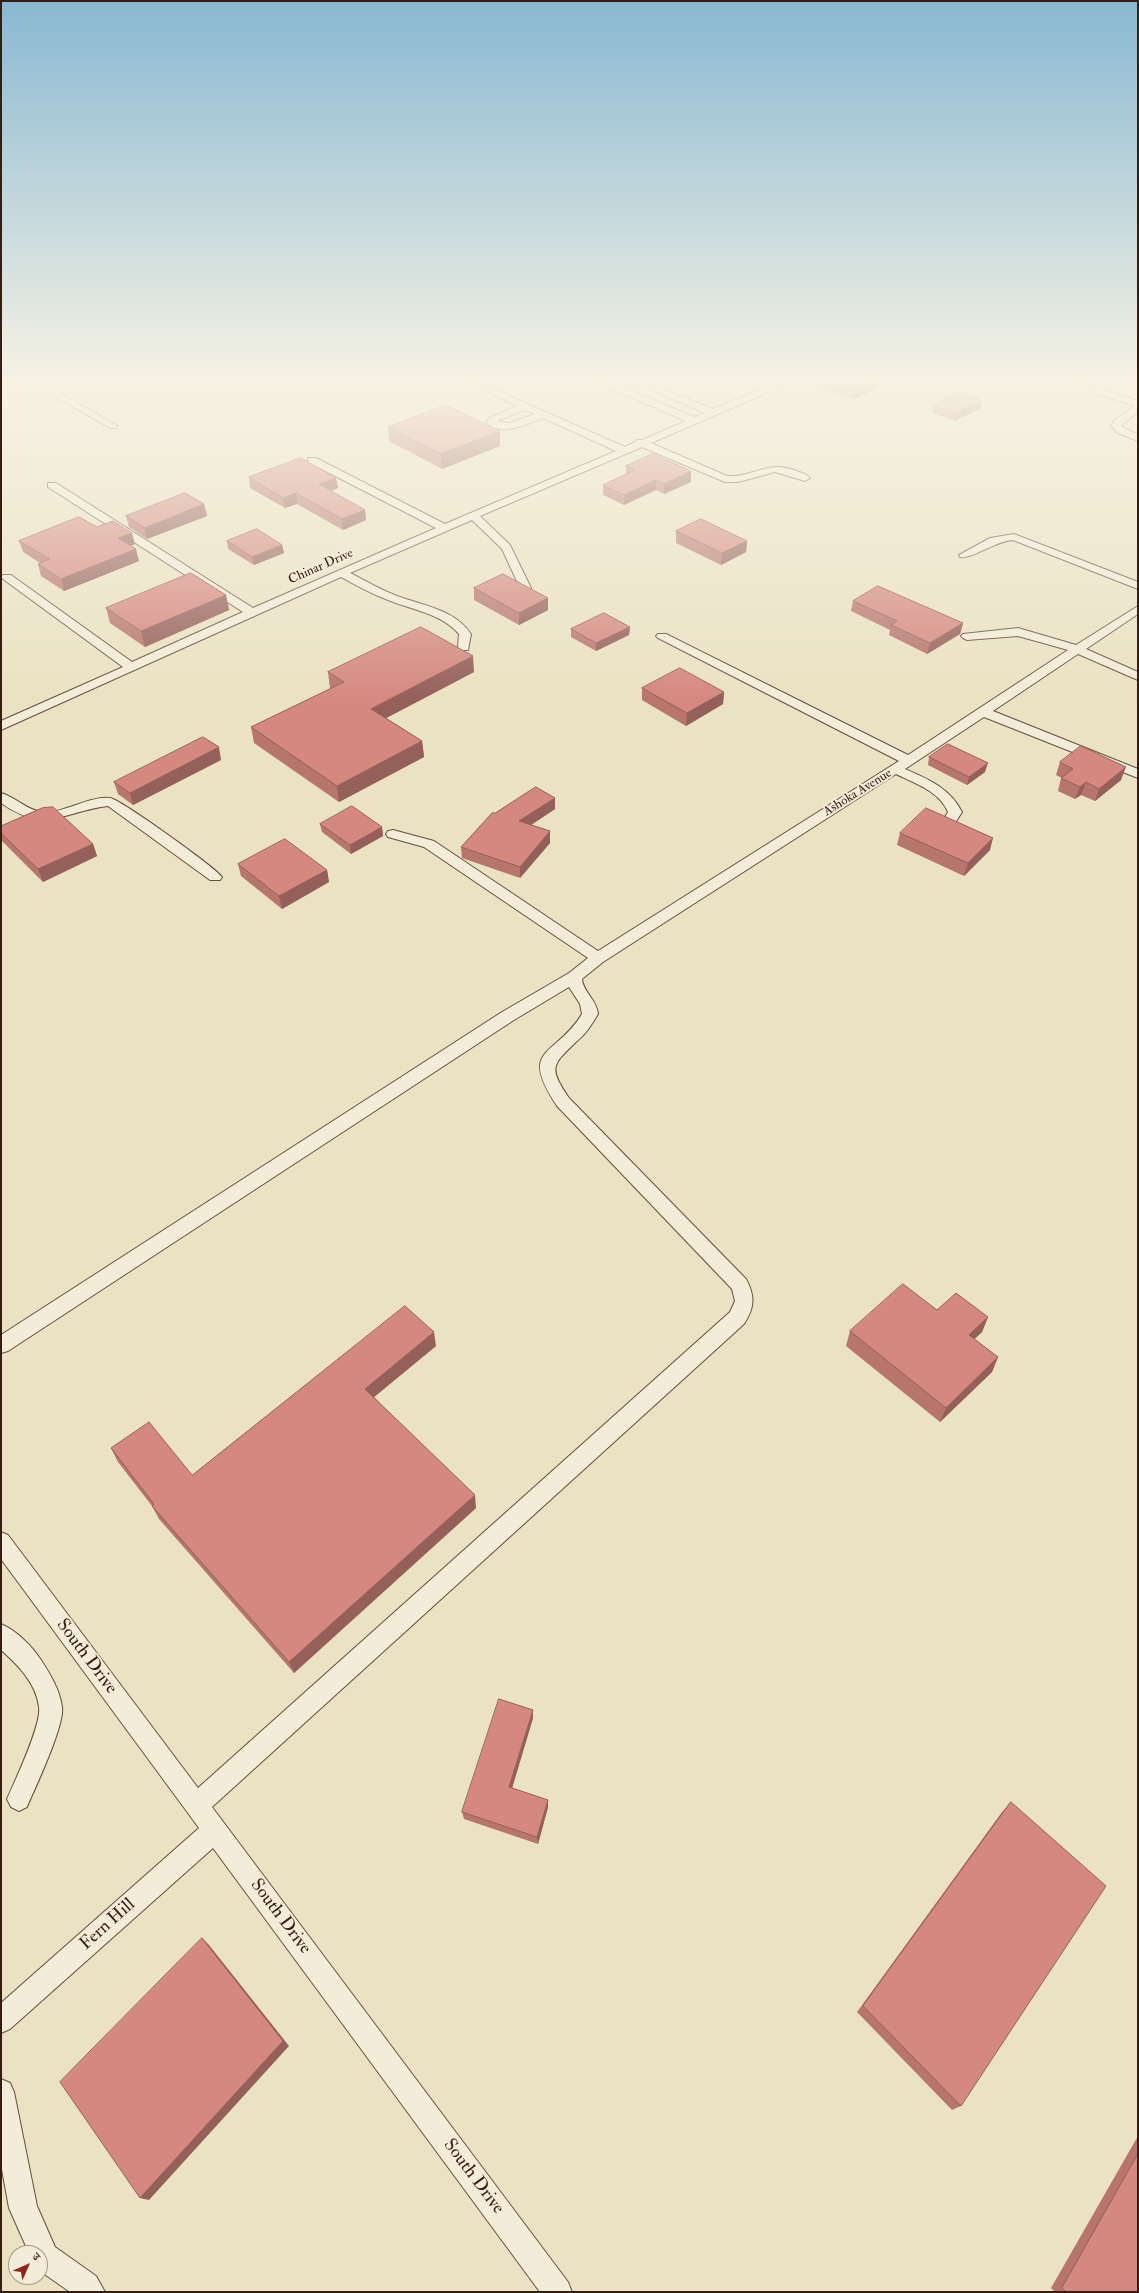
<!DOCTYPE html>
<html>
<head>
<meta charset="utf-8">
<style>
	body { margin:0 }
	#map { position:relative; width:1139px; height:2293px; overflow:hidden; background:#ebe2c3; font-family:"IM FELL Double Pica","Noto Serif Devanagari",serif }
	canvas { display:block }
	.frame { position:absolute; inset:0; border:2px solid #371c12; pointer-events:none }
	.north { position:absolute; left:8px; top:2245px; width:40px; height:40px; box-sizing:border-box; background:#f2ecd8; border:1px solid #a79989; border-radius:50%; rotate:45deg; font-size:11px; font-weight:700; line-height:16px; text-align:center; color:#371c12 }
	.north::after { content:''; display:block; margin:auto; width:14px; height:18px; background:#8f2418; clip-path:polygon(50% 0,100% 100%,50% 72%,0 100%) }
</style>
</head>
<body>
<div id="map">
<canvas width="1139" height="2293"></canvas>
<div class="frame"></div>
<div class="north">उ</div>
</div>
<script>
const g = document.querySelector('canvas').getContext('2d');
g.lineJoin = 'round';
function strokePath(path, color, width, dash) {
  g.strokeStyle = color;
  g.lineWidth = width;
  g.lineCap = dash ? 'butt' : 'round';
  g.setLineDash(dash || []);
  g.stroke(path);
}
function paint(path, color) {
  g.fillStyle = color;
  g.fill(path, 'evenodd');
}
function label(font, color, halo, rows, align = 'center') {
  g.font = font + ' "IM FELL Double Pica",serif';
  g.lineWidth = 4;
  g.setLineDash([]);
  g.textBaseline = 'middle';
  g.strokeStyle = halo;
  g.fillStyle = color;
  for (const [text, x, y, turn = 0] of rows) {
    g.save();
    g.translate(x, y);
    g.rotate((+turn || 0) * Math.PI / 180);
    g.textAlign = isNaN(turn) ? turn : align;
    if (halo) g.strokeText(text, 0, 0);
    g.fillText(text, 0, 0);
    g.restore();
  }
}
const street = new Path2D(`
	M28,381H39L118,426L116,428H110Z
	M464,381H475L625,447L635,442L637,440H642L686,421L598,383L597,381H608L694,417L705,413L631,381H643L713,409L780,381H791L790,383L651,443L727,476C754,478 766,459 797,471C801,473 807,474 810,478L805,481L775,472L738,482H725L642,447L480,516L510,545L531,588L529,590H521L502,549L472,520L350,573C366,581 381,590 397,596C424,606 454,609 471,634L468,650H460L458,647L459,634C441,613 412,610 388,600C372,594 356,585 341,577L1,730V721L123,667L3,579L1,577L3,575H11L132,662L243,612L48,487V483H56L253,608L436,528L308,462V458H316L445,524L616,451L543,418C527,424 500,438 486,422L489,418L517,406ZM524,410L535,414L510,423L497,421Z
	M1066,381H1078L1138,401V412L1121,426L1138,435V441L1118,433L1111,426L1114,421L1134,406L1067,383Z
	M1014,534L1138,582V589L1013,540C995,541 971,560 960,557L959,555L990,538Z
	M1138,606V614L1086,649L1138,672V680L1078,654L993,711L1138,769V778L984,717L905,769C928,779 950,788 962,812L952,828H942L940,825L948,812C939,791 916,784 896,774L603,962L582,979C583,992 597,1000 598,1014C592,1024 586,1034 577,1041C552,1065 548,1067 569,1098L746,1279C755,1296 755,1307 744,1324L212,1807L568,2282L572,2292H540L213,1848L10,2029L1,2033V2003L199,1828L1,1559V1532L8,1535L198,1788L730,1312L735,1301L732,1289L557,1106C518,1046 555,1058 582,1014L580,1004L569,987L514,1020L8,1351L1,1353V1335L502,1012L569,973L588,958L424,847L388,837L386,834L388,831L393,830L434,841L598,951L899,761L658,638L656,636L658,634H666L908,755L1068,650L1018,636L967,640L963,638L961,636L963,634L1018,628L1076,645Z
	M1,793C16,797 26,810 42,812C65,814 87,796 110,798C120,799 216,868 222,877L220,880H210L108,806C62,812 45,834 1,803Z
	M1,1624C17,1631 32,1646 41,1660C50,1674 60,1690 62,1707C65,1725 35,1788 27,1807L19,1811L11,1807L7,1799C15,1781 42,1724 39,1707C36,1683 18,1665 1,1650Z
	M1,2079L10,2083L14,2092L37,2206L55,2247L96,2276L105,2292H70L40,2271V2253H29L9,2208L1,2164Z`);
strokePath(street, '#644e3e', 2);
paint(street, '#f2ecd8');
paint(new Path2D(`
	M819,381H881L880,387L853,400L818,387Z
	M982,400L981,408L955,421L932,413L933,406Z
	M388,427L500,431V446L442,469L389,441Z
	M626,466L691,471V482L664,494L656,490L624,505L603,495V485L626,474Z
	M249,477L338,488L331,491L365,510L366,520L343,530L297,504L285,508L250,488Z
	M204,504L207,516L147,539L129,527L126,516Z
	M97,527L135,544L130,546L139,561L64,591L41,576L38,564L40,563L23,552L19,541Z
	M676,531L747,541L746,552L721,565L676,543Z
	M227,541L282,545L284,553L254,565L228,549Z
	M474,588L548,598V610L519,625L474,600Z
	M226,595L229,610L145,647L110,623L106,608Z
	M853,601L963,623L960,634L927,654L889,635L890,630L851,611Z
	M630,627L629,635L596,651L571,637V629Z
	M328,672H474L386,718L422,741L424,757L339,802L254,743L251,727L330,689Z
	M642,688L724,692L723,704L686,726L642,700Z
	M929,757L985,772L967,785L928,765Z
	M221,760L133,805L118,794L114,782Z
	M1060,762L1121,780L1095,801L1081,795L1075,799L1058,791L1061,778H1062L1056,775Z
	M555,798V809L531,825L550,831V843L520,878L462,858L461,847L495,813Z
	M320,824L382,827L383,836L351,854L322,832Z
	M1,826L93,844L97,856L43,882L1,840Z
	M900,833L990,850L964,876L897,845Z
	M238,864L327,870L329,882L282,909L241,876Z
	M937,1310L988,1317L982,1332L974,1339L998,1357L992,1372L940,1422L846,1346L850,1331Z
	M436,1346L374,1397L476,1508L294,1673L159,1519L152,1506L118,1462L111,1448L192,1475Z
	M533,1718L512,1788L548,1800V1807L538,1844L464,1819L462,1812Z
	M1011,1802L961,2106L952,2110L857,2012L1002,1812Z
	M1138,2136V2292H1055L1051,2288Z`), '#b7756e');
paint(new Path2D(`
	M873,381H881L880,387L853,400L854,389Z
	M982,400L981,408L955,421L956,414Z
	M500,431V446L442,469L441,454Z
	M691,471V482L664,494V484Z
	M336,478L338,488L321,495L319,484Z
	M656,480V490L624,505V495Z
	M296,493L297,504L285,508L283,498Z
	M204,504L207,516L147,539L145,528Z
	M365,510L366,520L343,530L342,519Z
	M132,533L135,544L121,550L118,538Z
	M747,541L746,552L721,565L722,553Z
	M282,545L284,553L254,565L252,557Z
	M136,549L139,561L64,591L61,579Z
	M226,595L229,610L145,647L141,631Z
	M548,598V610L519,625V613Z
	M963,623L960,634L927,654L930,643Z
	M630,627L629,635L596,651V643Z
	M473,656L474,672L373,725L371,709Z
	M724,692L723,704L686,726L687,713Z
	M422,741L424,757L339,802L337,786Z
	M219,747L221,760L133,805L130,793Z
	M988,763L985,772L967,785L969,777Z
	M1126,767L1121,780L1095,801L1099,789Z
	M1086,782L1081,795L1075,799L1080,787Z
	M555,798V809L519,833V821Z
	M382,827L383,836L351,854L350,845Z
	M550,831V843L520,878V867Z
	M993,838L990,850L964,876L968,863Z
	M93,844L97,856L43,882L38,869Z
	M327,870L329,882L282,909L279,896Z
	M988,1317L982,1332L963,1350L969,1335Z
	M434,1332L436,1346L368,1402L365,1389Z
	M998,1357L992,1372L940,1422L946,1408Z
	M475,1495L476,1508L294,1673L289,1662Z
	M533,1710V1718L510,1795L509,1787Z
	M548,1800V1807L538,1844L537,1837Z
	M202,1938L209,1945L289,2046L149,2200L140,2198Z`), '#955f5a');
const building = new Path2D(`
	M831,381H873L854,389Z
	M959,392L982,400L956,414L933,406Z
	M446,405L500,431L441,454L388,427Z
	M653,454L691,471L664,484L656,480L624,495L603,485L635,470L626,466Z
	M301,458L336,478L319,484L365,510L342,519L296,493L283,498L249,477Z
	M185,493L204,504L145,528L126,516Z
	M79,517L97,527L113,521L132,533L118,538L136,549L61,579L38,564L50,559L19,541Z
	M701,519L747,541L722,553L676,531Z
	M257,529L282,545L252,557L227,541Z
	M191,573L226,595L141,631L106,608Z
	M503,574L548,598L519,613L474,588Z
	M878,586L963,623L930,643L891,625L897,621L853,601Z
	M604,613L630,627L596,643L571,629Z
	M421,627L473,656L371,709L422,741L337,786L251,727L344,682L328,672Z
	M680,668L724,692L687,713L642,688Z
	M203,737L219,747L130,793L114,782Z
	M948,744L988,763L969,777L929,757Z
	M1081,746L1126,767L1099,789L1086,782L1080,787L1061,778L1073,769L1060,762Z
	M536,787L555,798L519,821L550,831L520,867L461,847L492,813H495Z
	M352,806L382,827L350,845L320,824Z
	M53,807L93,844L38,869L1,833V826L42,808Z
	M926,808L993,838L968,863L900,833Z
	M285,839L327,870L279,896L238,864Z
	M903,1284L937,1310L956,1293L988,1317L969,1335L998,1357L946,1408L850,1331Z
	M405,1306L434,1332L365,1389L475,1495L289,1662L152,1506L154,1504L111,1448L149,1422L192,1475Z
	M499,1699L533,1710L509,1787L548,1800L537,1837L462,1812Z
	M1011,1802L1106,1886L961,2106L863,2006Z
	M202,1938L283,2041L140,2198L60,2082Z
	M1138,2154V2292H1066L1062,2288Z`);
paint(building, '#d58880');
strokePath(building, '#955f5a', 1);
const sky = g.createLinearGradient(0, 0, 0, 702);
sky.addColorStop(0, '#88b8d2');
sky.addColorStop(0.54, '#f6f2e4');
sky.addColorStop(1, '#f6f2e400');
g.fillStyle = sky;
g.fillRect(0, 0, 1139, 702);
label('13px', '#371c12', '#f2ecd8', [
	["Chinar Drive",321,567,-24],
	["Ashoka Avenue",858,793,-32]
]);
label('18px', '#371c12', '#f2ecd8', [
	["South Drive",86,1657,53],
	["South Drive",280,1917,53],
	["Fern Hill",108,1925,-42],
	["South Drive",473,2177,53]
]);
</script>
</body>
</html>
